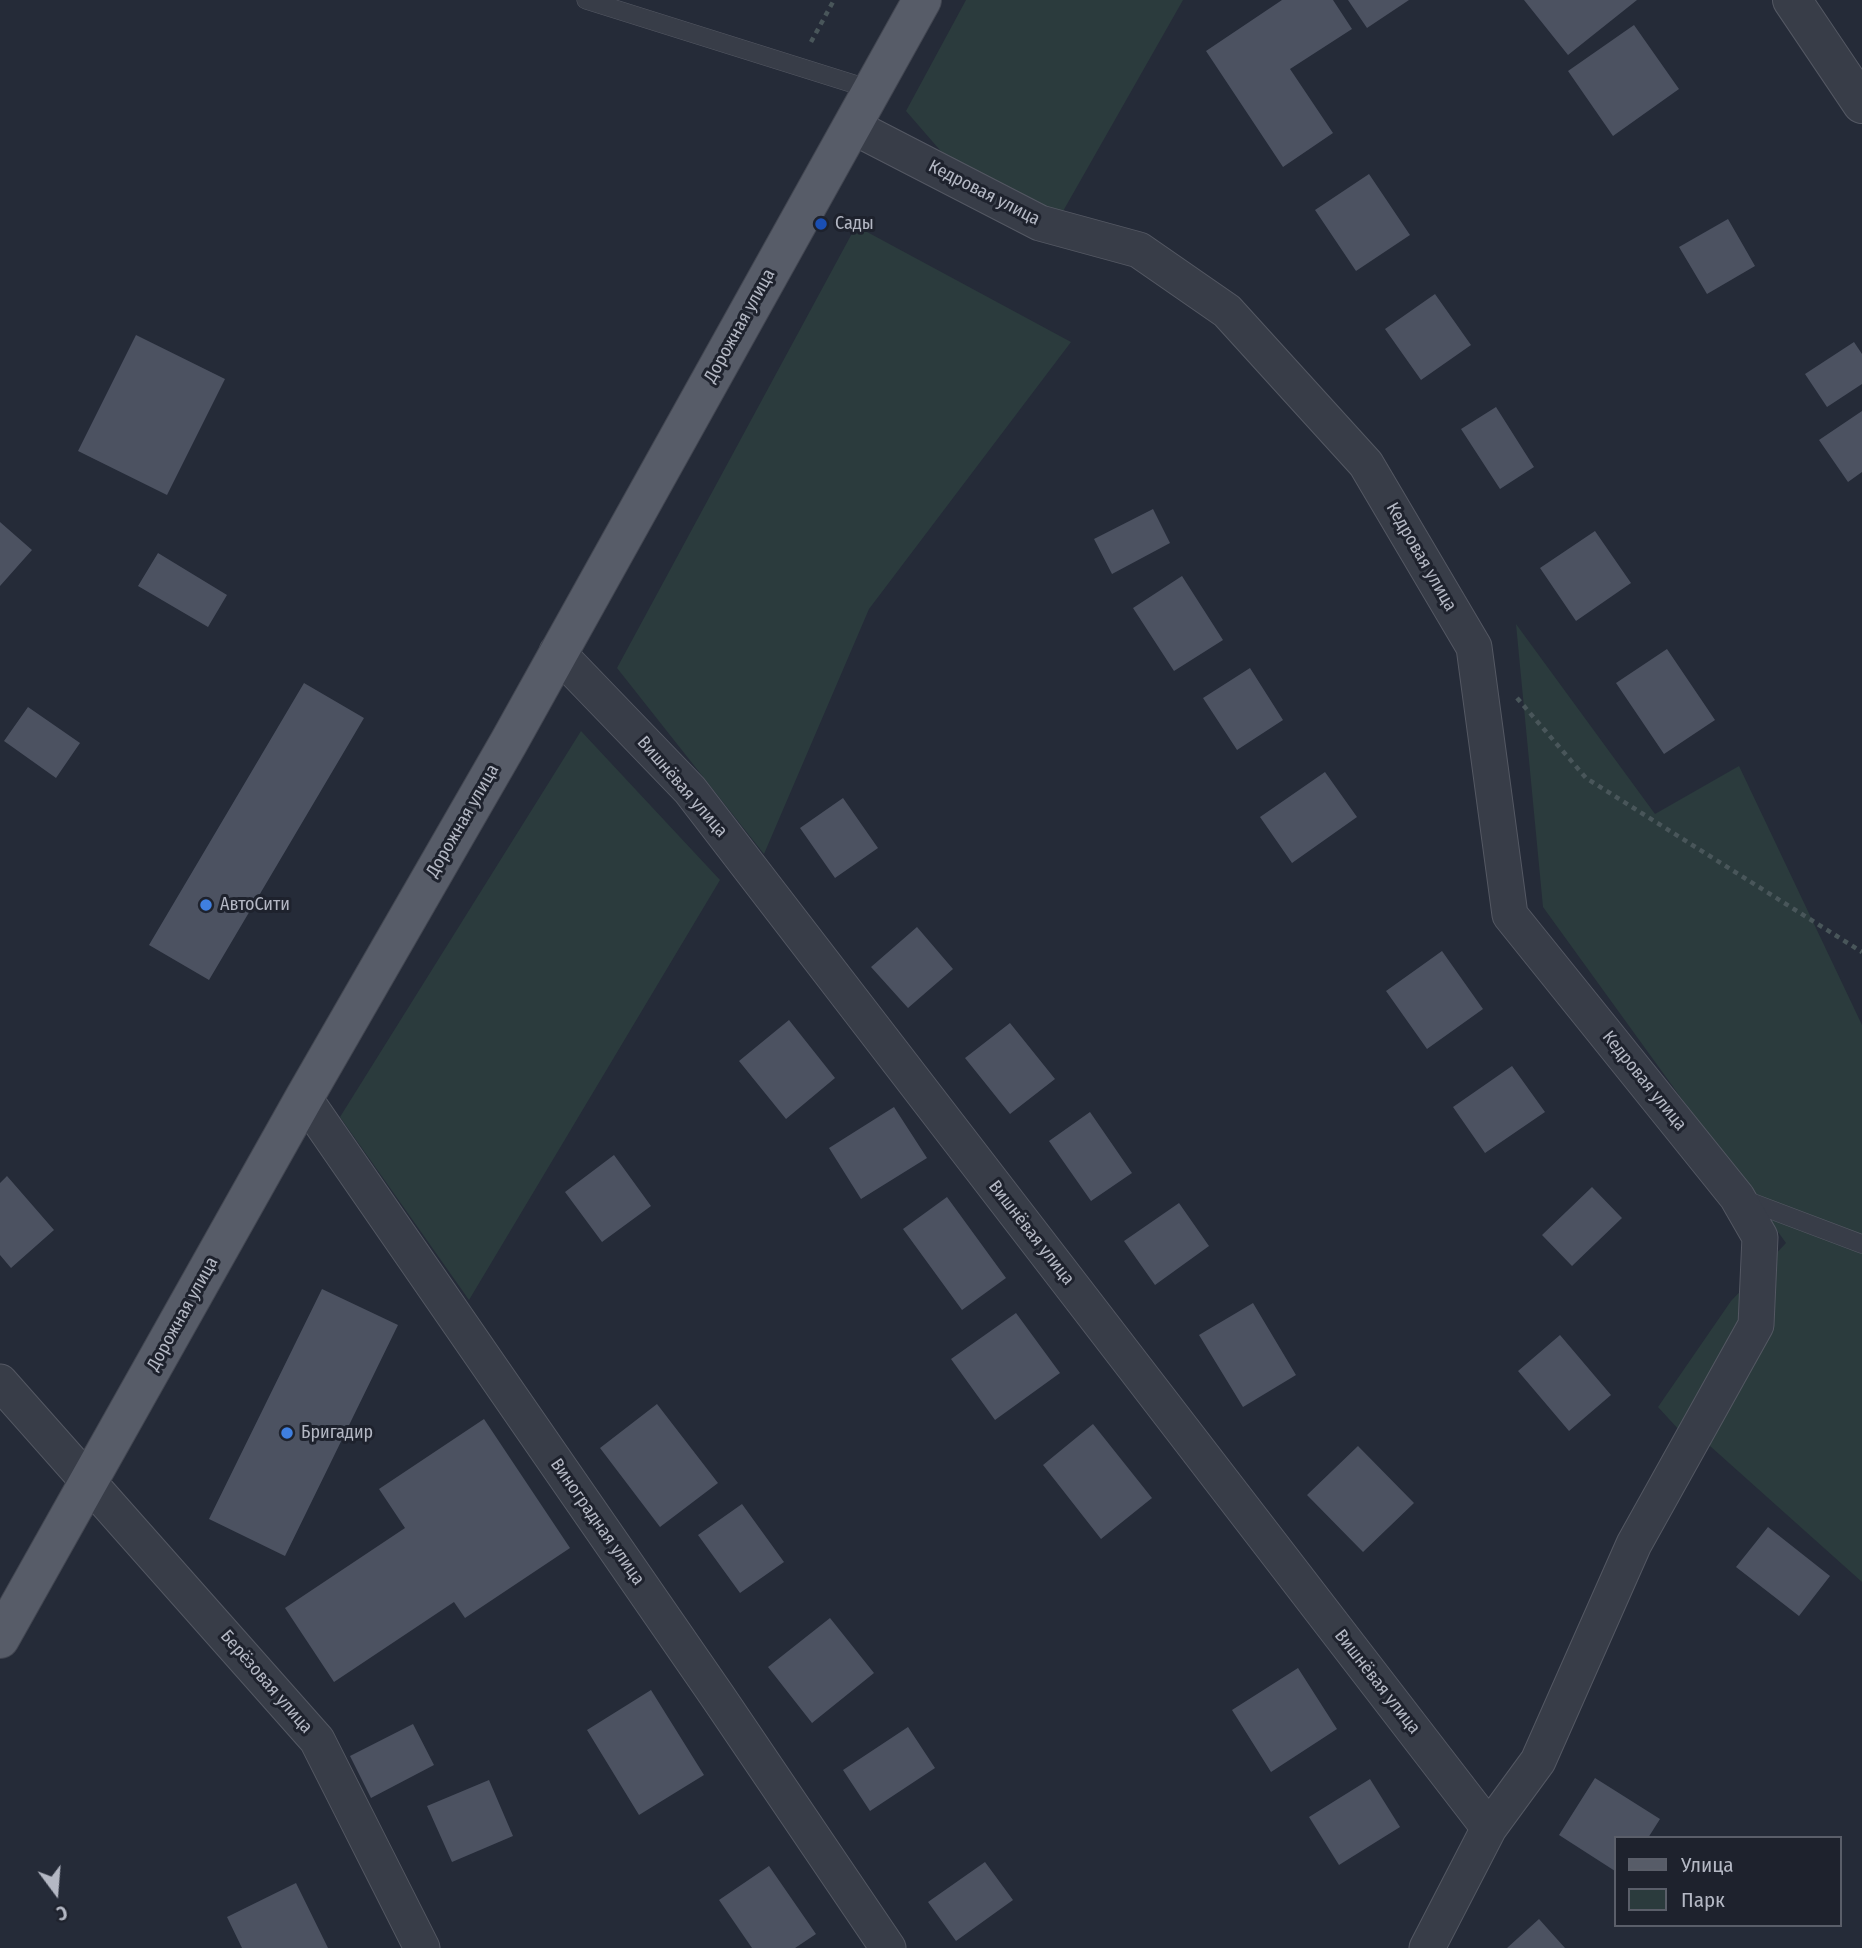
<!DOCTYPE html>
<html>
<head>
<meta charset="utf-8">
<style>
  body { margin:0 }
  #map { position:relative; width:1862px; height:1948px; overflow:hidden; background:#252b38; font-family:"Fira Sans Condensed",sans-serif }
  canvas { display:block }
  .legend { position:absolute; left:1614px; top:1836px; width:228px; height:91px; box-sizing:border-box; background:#1e222d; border:2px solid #5a5e69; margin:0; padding:9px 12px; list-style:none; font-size:21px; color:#b4b8c4 }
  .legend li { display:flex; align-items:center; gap:14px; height:35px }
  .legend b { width:35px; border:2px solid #5a5e69 }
  .north { position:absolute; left:21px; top:1857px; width:70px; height:70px; -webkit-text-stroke:5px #1e222d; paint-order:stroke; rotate:164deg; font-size:19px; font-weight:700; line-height:28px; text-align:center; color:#b4b8c4 }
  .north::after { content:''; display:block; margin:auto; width:24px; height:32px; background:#b4b8c4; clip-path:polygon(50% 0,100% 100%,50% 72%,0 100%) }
</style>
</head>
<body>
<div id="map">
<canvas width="1862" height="1948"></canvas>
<ul class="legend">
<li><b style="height:9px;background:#575c68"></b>Улица</li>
<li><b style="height:19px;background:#2b3b3d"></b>Парк</li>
</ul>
<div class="north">С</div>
</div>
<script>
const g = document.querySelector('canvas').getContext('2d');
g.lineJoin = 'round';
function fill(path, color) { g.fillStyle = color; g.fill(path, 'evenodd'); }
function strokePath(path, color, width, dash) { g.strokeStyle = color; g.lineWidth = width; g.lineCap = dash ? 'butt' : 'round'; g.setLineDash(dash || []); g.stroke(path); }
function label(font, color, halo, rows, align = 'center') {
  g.font = font + ' "Fira Sans Condensed",sans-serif'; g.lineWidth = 6; g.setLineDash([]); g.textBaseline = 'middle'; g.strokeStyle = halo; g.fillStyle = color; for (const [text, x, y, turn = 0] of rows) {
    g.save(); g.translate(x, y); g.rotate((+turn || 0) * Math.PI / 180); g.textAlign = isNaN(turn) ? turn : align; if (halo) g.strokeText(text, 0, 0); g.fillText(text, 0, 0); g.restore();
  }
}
fill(new Path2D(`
  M966,0H1183L1058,220L978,194L906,111Z
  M856,226L1071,342L869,609L764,854L617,668Z
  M1516,624L1655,814L1739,766L1862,1025V1582L1710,1446L1680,1431L1658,1407L1731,1301L1786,1243L1543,907Z
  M581,731L720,880L469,1300L340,1117Z`), '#2b3b3d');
fill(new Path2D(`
  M1282,0H1333L1352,29L1290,69L1333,133L1283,167L1206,51Z
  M1348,0H1409L1367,28Z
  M1524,0H1637L1568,55Z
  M1634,25L1679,89L1613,136L1568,71Z
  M1369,174L1410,235L1356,271L1315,210Z
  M1728,219L1755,266L1707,294L1679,247Z
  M1435,294L1471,345L1421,380L1385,329Z
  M136,335L225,379L167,495L78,451Z
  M1854,342L1862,354V384L1827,407L1805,374Z
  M1496,407L1534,467L1500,489L1461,429Z
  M1862,411V472L1848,482L1819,440Z
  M1153,509L1170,543L1112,574L1094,539Z
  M0,522L32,550L0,586Z
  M1595,531L1631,583L1576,621L1540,568Z
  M158,553L227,595L208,627L138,586Z
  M1182,576L1223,640L1174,671L1133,608Z
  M1667,649L1715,720L1664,754L1616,683Z
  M1250,668L1283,720L1237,750L1203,698Z
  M304,683L364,718L209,980L149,945Z
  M28,707L80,743L56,778L4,741Z
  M1325,772L1357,817L1292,863L1260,817Z
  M843,798L878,848L835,878L800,828Z
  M917,927L953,969L908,1008L871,967Z
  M1442,951L1483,1009L1427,1049L1386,991Z
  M789,1020L835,1078L786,1119L739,1061Z
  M1010,1023L1055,1079L1010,1114L965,1058Z
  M1512,1066L1545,1112L1485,1153L1453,1107Z
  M894,1107L927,1158L861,1199L829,1148Z
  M1090,1112L1132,1173L1091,1201L1049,1141Z
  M614,1155L651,1206L602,1242L565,1192Z
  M7,1176L54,1230L11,1268L0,1255V1183Z
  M1592,1187L1622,1218L1572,1266L1542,1235Z
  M947,1197L1006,1278L962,1310L903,1229Z
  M1179,1203L1209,1246L1155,1285L1124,1241Z
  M322,1289L398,1325L285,1556L209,1519Z
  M1253,1303L1296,1375L1243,1407L1199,1335Z
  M1016,1313L1060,1373L995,1420L951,1359Z
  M1560,1335L1611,1395L1569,1431L1518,1371Z
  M657,1404L718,1483L660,1527L600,1448Z
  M484,1419L570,1548L465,1618L454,1602L334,1682L285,1608L405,1528L379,1489Z
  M1093,1424L1152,1498L1101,1539L1043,1465Z
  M1358,1446L1414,1503L1363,1552L1307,1495Z
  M742,1504L784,1562L740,1593L698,1535Z
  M1768,1527L1830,1576L1799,1616L1736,1567Z
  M830,1618L874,1673L812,1723L768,1667Z
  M1298,1668L1337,1729L1271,1772L1232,1710Z
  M651,1690L704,1775L639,1815L587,1730Z
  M413,1724L434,1765L371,1798L350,1756Z
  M908,1727L935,1768L870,1811L843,1770Z
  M1595,1778L1660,1819L1648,1838H1615V1871L1559,1835Z
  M1370,1779L1400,1827L1339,1865L1309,1817Z
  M489,1780L513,1836L452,1862L427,1806Z
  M985,1862L1013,1900L956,1941L928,1902Z
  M769,1866L816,1934L795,1948H752L719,1900Z
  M296,1883L328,1948H242L227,1917Z
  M1539,1919L1565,1948H1507Z`), '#4c5261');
const service = new Path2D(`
  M586,0L873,90
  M1740,1198L1862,1244`);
const minor = new Path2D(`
  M852,126L1040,223L1139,250L1227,311L1366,464L1474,647L1510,915L1737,1197L1760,1237L1756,1325L1634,1544L1538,1761L1489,1828L1427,1948
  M557,652L690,790L1489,1828
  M304,1098L718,1697L888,1948
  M0,1382L317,1740L422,1948`);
const tertiary = new Path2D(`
  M1792,0L1862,104`);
const primary = new Path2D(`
  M0,1639L304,1098L509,742L922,0`);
strokePath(service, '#545863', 19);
strokePath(minor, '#545863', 37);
strokePath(tertiary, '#545863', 40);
strokePath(primary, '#424651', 40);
strokePath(new Path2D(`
  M811,42L834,0
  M1517,698L1586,778L1862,952`), '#49565a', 4.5, [5, 5]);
strokePath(service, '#383d48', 18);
strokePath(minor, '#383d48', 35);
strokePath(tertiary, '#383d48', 38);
strokePath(primary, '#575c68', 38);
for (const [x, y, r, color] of [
  [821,224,7,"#1a4fb4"],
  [206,905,7,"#3f7fe0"],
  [287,1433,7,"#3f7fe0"]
]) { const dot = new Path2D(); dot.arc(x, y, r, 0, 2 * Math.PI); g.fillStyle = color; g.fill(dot); strokePath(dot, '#1e222d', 2.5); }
label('18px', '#b4b8c4', '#1e222d', [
  ["Кедровая улица",984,193,27],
  ["Дорожная улица",740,326,-61],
  ["Кедровая улица",1421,557,60],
  ["Вишнёвая улица",682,787,49],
  ["Дорожная улица",463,821,-60],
  ["Кедровая улица",1644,1081,51],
  ["Вишнёвая улица",1031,1233,52],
  ["Дорожная улица",183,1314,-61],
  ["Виноградная улица",597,1522,55],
  ["Берёзовая улица",266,1682,49],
  ["Вишнёвая улица",1377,1682,52]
]);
label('18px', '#b4b8c4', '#1e222d', [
  ["Сады",835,224],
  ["АвтоСити",220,905],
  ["Бригадир",301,1433]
], 'left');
</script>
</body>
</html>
